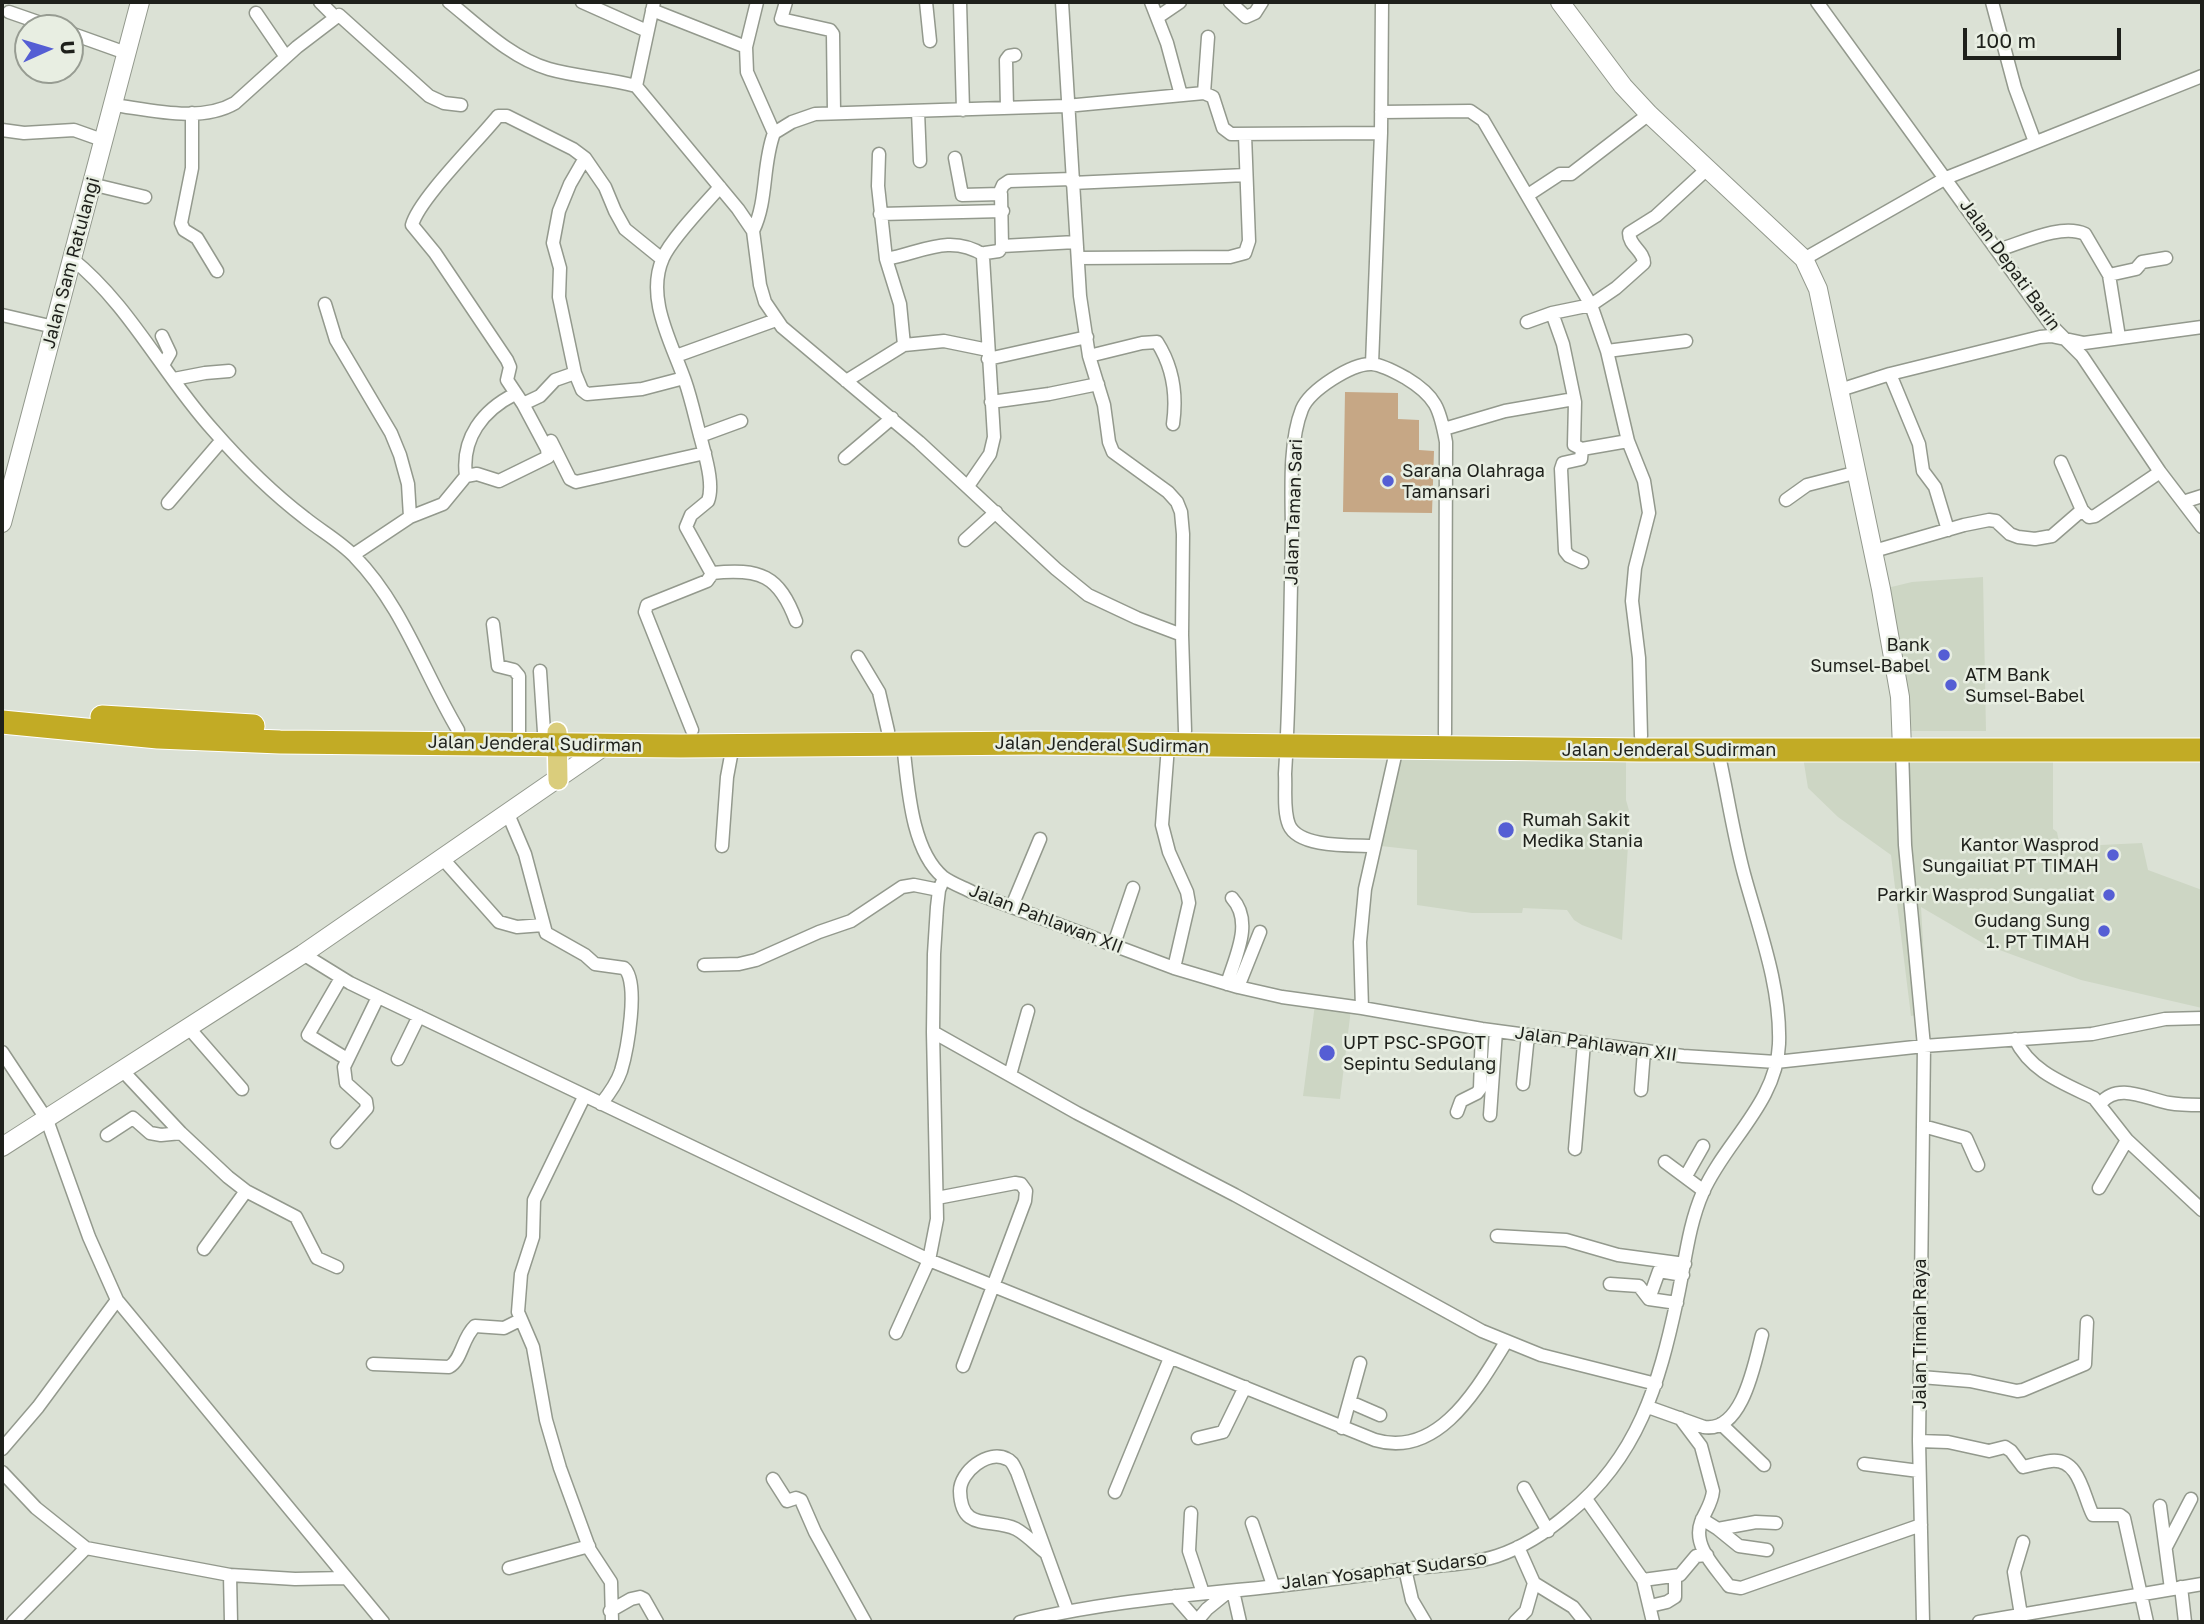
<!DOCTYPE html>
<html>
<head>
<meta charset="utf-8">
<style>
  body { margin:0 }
  #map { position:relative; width:2204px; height:1624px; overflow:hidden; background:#dbe1d5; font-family:"Golos Text",sans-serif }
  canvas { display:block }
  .frame { position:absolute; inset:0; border:4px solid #1e201b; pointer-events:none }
  .north { position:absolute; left:14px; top:14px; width:70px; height:70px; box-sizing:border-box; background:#e8eee2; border:2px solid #979c92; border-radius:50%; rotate:86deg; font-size:19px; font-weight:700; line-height:28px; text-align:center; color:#1e201b }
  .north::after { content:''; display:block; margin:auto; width:24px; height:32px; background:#555ed4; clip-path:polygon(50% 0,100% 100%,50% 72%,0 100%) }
  .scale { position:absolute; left:1963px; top:28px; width:158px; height:32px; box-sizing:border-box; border:4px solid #1e201b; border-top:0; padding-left:9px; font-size:21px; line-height:24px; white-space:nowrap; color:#1e201b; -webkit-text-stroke:5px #e8eee2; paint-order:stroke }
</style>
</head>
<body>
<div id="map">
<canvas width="2204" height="1624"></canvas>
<div class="frame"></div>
<div class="north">U</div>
<div class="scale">100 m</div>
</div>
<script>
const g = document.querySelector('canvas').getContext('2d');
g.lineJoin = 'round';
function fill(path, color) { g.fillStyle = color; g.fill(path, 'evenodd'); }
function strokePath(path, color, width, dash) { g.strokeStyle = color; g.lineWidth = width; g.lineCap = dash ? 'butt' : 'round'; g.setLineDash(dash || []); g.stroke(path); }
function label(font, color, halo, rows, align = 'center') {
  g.font = font + ' "Golos Text",sans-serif'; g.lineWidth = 5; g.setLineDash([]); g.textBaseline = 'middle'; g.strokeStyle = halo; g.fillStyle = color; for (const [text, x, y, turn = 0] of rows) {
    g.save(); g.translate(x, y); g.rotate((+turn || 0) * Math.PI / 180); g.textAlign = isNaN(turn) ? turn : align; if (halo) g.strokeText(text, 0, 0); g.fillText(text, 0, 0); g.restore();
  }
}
fill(new Path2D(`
  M1983,577L1986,731H1908L1883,589L1912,582Z
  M1401,747L1626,753V800L1630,814L1622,940L1582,925L1574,920L1567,910L1523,908L1522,913H1472L1417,905V850L1381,846Z
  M1803,757L2053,759V829L2057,832L2060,847L2142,843L2148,870L2202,890V1008L2081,980L1986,945L1921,907L1927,1013L1911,1016L1891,855L1838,817L1808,788Z
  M1315,1004L1351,1009L1340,1099L1303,1096Z`), '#cdd6c4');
fill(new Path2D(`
  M1345,392L1398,393V419L1419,420V450L1434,451L1432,513L1343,512Z`), '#c6a785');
const street = new Path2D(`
  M320,2L335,17
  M449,2C479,26 511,58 549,69C577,77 607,78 636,86
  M582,2L647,31
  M654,2L636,86L738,209L753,231L760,285L765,302L782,327L919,442L1056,569L1088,595L1137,618L1182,635L1185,731
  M757,2L746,47L747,72L774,133
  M786,2L781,19L830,30L833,34L834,112
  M926,2L930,41
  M960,2L963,110
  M1062,2L1080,296L1089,356L1104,405L1109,442L1113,452L1168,492L1177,502L1181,512L1183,534L1182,635
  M1151,2L1167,43L1181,95
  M1230,2L1246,17L1255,13L1262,2
  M1817,2L2051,325L2082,356L2160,472L2202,527
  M1992,2L2015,88L2035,142
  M652,10L746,47
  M9,12L55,28
  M256,13L286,57
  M1158,17L1180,2
  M70,33L126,53
  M1204,93L1208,37
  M114,105C151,110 201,123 235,103L297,47L339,15L429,96L444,103L461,105
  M1007,108L1006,60L1009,56L1015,55
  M918,111L920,161
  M1381,112L1470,111L1483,120L1591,305L1607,351L1628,441L1644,481L1649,513L1635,568L1632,601L1639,658L1641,736
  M192,113V168L181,223L184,230L197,238L217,271
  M2,130L24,133L74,130L105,141
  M879,154L878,186L886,259C921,253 949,233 984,255
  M955,158L962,195L1001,194L1002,246L999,251L985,253L983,257L994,437L990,454L968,486
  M1072,183L1246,175
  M91,184L145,197
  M999,194L1003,185L1009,181L1072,179
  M1528,195L1560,174H1571L1649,114
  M880,214L1003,211
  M753,231C768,200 762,165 774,133L792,122L815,114L1066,106L1204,93L1213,97L1223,128L1231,134L1381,133
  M1002,246L1076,242
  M1998,250C2022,243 2061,223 2085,234L2109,275L2119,337
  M71,258C130,305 163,375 213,430C241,462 271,492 305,518C321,531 341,542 355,557C402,605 424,673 458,730
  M1078,258L1230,257L1245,253L1249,241L1245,135
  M886,259L900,304L904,345
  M1804,259L1946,178L2202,76
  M2109,275L2136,269L2142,262L2166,258
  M325,304L336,340L391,433L400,455L408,484L410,517
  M2,315L54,327
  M1527,322L1552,313
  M162,336L170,353L163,365
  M1607,351L1686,341
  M676,356L776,320
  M1089,356L1142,343L1157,342C1173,367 1177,396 1173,424
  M988,359L1087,337
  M1372,364L1381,133L1382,2
  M575,373L559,297L560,268L553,243L559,211L570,184L585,158
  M1890,374L1919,444L1923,471L1935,487L1948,530
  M174,379L205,373L229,371
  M846,381L904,345L944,341L988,350
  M1840,390L1890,374L2040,337L2051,336L2084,343L2202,327
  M991,402L1049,394L1098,384
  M523,404L507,380L510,367L507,360L435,253L412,225C419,199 478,141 498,116H507L573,149L585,158L605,187L615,211L625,229L662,259
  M1444,429L1505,411L1574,399
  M700,436L741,421
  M551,441L570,479L576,482L705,453
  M1628,441L1582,449L1574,445L1575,402L1563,344L1552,313L1591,305L1616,288L1644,263C1644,251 1629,246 1629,233L1656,216L1707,169
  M1582,449L1581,459L1563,463L1561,469L1565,551L1569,556L1582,562
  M845,458L892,418
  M2061,462L2082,510L2089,517L2095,516L2160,472
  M466,476C461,438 483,410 515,394
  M1786,500L1807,485L1858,472
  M2183,502L2202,496
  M168,503L222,440
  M965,540L996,512
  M1874,551L1964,525L1989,520L1996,521L2010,534L2018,537L2035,539L2052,536L2082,510
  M353,555L410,517L443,504L466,476L477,474L499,481L548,457L547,449L523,404L540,396L555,380L575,373L582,390L587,394L642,389L684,378
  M712,573C760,568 779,575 796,621
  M493,624L498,666L514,670L519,676V732
  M858,657L879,692L888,731
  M540,671L544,732
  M692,730L645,612L647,605L707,581L712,574L686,527L691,515L708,501C714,485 706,459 702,443C696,422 692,401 685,381C672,343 645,298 663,258C671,239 705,204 720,187
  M903,744C908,783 910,849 943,877C951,883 962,887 972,892L1174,968L1238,987L1282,997L1362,1008L1482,1029L1683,1056L1776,1062L1924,1046L2092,1034L2165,1019L2202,1018
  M1168,746L1162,825L1169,852L1187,892L1189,903L1174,968
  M1902,749L1905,845L1924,1046L1919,1441L1923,1622
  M508,814L525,854L546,933L585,955L595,964L624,968C640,981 627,1051 621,1071C617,1083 609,1094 601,1104
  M722,846L727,777L733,745
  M1373,846C1351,845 1299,848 1289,825C1283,810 1286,790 1285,774C1290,695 1290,615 1292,535C1292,497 1288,444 1302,409C1310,390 1352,363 1372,364C1383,365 1397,373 1406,378C1436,396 1440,409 1446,442L1445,734
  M443,859L499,922L517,927L543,925
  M1012,906L1040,839
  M1114,944L1133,888
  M303,954L350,983L387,1001L929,1260L1375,1440C1439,1459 1478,1387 1506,1342
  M704,965L739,964L756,960L819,932L851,921L902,887L914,885L939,890
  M341,978L308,1035L347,1059
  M1227,984C1235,957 1254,922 1232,898
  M1238,987L1260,932
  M1362,1008L1360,942L1365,889L1397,747
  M188,1027L242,1089
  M933,1032L1077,1113L1235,1195L1482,1331L1541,1355L1656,1384
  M2015,1039C2031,1072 2063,1083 2094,1098L2127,1140L2202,1210
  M2,1052L47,1120L89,1237L117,1300L383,1622
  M398,1059L419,1016
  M121,1069L181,1133L228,1177L246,1191L296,1217L317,1258L337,1267
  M1010,1075L1028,1011
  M1523,1084L1528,1035
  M1641,1090L1644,1051
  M584,1097L534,1200L533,1237L521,1274L518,1312L533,1347L546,1420L560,1468L590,1550L611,1582L612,1622
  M2101,1103C2118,1082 2147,1099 2169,1103C2180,1105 2191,1105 2202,1105
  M1457,1112L1461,1101L1477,1093L1480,1089L1482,1029
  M1490,1115L1496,1031
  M1923,1126L1966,1138L1978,1165
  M107,1135L133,1118L150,1133L161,1135L181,1133
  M337,1142L367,1108L366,1101L346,1083L344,1067L378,997
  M1575,1149L1584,1043
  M1665,1162L1704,1191
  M1686,1176L1703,1146
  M2099,1188L2127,1140
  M937,1198L1015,1183L1021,1184L1026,1191L1025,1201L963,1366
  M1497,1236L1566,1240L1618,1255L1685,1264
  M204,1249L246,1191
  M1610,1284L1639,1286L1649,1299L1677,1303
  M1649,1299L1659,1271L1683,1275
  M896,1333L929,1260L937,1219L933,1032L934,954L937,907L939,890L944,878
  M373,1364L449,1367C462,1360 462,1338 475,1326L504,1328L520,1320
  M1921,1377L1970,1381L2017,1391L2023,1390L2085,1364L2087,1322
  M1350,1402L1380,1415
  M1648,1407L1704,1427C1743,1433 1755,1361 1762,1335
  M1680,1418L1701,1446L1713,1491C1712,1503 1705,1512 1701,1522C1692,1546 1716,1568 1729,1586L1741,1588L1921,1525
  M1721,1424L1764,1465
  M1342,1428L1360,1363
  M1198,1438L1223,1432L1245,1387
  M1919,1441L1948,1442L1989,1451L2005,1447L2011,1451L2023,1467C2032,1465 2042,1462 2051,1461C2080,1458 2083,1496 2093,1515H2120L2124,1518L2147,1622
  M2,1449L38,1407L117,1300
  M1864,1464L1919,1471
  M2,1472L36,1508L86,1548L230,1575L295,1579L345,1578
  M773,1479L787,1501L796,1498L801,1500L815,1532L865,1622
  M1524,1488L1548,1531
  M1115,1492L1170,1358
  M1586,1499L1643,1580L1680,1575L1696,1556L1707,1555
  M2160,1506L2171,1589
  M1191,1513L1189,1551L1203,1593
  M1702,1519L1718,1529L1739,1546L1767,1550
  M1252,1523L1273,1585
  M1718,1529L1756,1522L1776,1523
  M1518,1547L1534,1583L1573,1607L1585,1622
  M2166,1547L2191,1499
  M1046,1553C1036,1545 1027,1535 1016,1529C991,1517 961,1533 960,1491C960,1472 988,1449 1007,1459C1013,1461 1014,1467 1017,1472L1067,1610
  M509,1568L589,1546
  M1405,1569L1412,1600L1425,1622
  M230,1575L231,1622
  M1643,1580L1653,1622
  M2181,1587L2185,1622
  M1233,1591L1240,1622
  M1175,1596L1196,1620
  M1650,1606L1667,1602L1675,1597V1576
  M610,1611L631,1599L640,1597L644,1599L657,1622
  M2021,1615L2014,1572L2023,1542
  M13,1622L86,1548
  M1020,1622C1089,1605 1157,1598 1227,1591C1287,1586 1348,1577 1408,1569C1437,1565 1469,1565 1497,1556C1524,1547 1548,1531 1569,1513C1638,1457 1659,1384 1677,1300C1685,1264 1688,1226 1703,1192C1725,1142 1777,1102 1779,1044C1781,986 1759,929 1744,874C1733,833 1727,791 1718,751
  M1196,1622L1207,1609L1228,1592
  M1515,1622L1526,1611L1534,1583
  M1979,1622L2202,1584`);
const secondary = new Path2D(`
  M1560,2L1623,86L1649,114L1804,259L1818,289L1881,589L1900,697L1902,749
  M2,523L140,2
  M2,1147L303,954L606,745`);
const primary = new Path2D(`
  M557,732L558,780`);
const highway = new Path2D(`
  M102,717L253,726
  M2,722L158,737L280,742L681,746L1038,743L1640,750H2202`);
strokePath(street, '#93998d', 15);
strokePath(secondary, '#93998d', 20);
strokePath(primary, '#fff', 22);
strokePath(highway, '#fff', 25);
strokePath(street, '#fff', 12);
strokePath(secondary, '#fff', 18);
strokePath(primary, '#dacd7c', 19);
strokePath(highway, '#c2ab25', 23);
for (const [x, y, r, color] of [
  [1388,481,7,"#555ed4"],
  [1944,655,7,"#555ed4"],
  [1951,685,7,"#555ed4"],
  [1506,830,9,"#555ed4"],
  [2113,855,7,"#555ed4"],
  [2109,895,7,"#555ed4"],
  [2104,931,7,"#555ed4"],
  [1327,1053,9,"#555ed4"]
]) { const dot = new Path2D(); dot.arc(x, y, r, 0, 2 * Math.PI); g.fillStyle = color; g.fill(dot); strokePath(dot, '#e8eee2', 2.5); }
label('18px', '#1e201b', '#e8eee2', [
  ["Jalan Sam Ratulangi",71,263,-75],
  ["Jalan Depati Barin",2010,265,54],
  ["Jalan Taman Sari",1294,512,-88],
  ["Jalan Jenderal Sudirman",535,744,1],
  ["Jalan Jenderal Sudirman",1102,745,1],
  ["Jalan Jenderal Sudirman",1669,750],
  ["Jalan Pahlawan XII",1046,919,21],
  ["Jalan Pahlawan XII",1596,1044,8],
  ["Jalan Timah Raya",1920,1334,-90],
  ["Jalan Yosaphat Sudarso",1384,1571,-7]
]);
label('18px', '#1e201b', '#e8eee2', [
  ["Sarana Olahraga",1402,471],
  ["Tamansari",1402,492],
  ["Bank",1930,645,"right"],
  ["Sumsel-Babel",1930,666,"right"],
  ["ATM Bank",1965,675],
  ["Sumsel-Babel",1965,696],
  ["Rumah Sakit",1522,820],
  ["Medika Stania",1522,841],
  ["Kantor Wasprod",2099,845,"right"],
  ["Sungailiat PT TIMAH",2099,866,"right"],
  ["Parkir Wasprod Sungaliat",2095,895,"right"],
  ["Gudang Sung",2090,921,"right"],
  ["1. PT TIMAH",2090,942,"right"],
  ["UPT PSC-SPGOT",1343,1043],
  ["Sepintu Sedulang",1343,1064]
], 'left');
</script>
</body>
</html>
